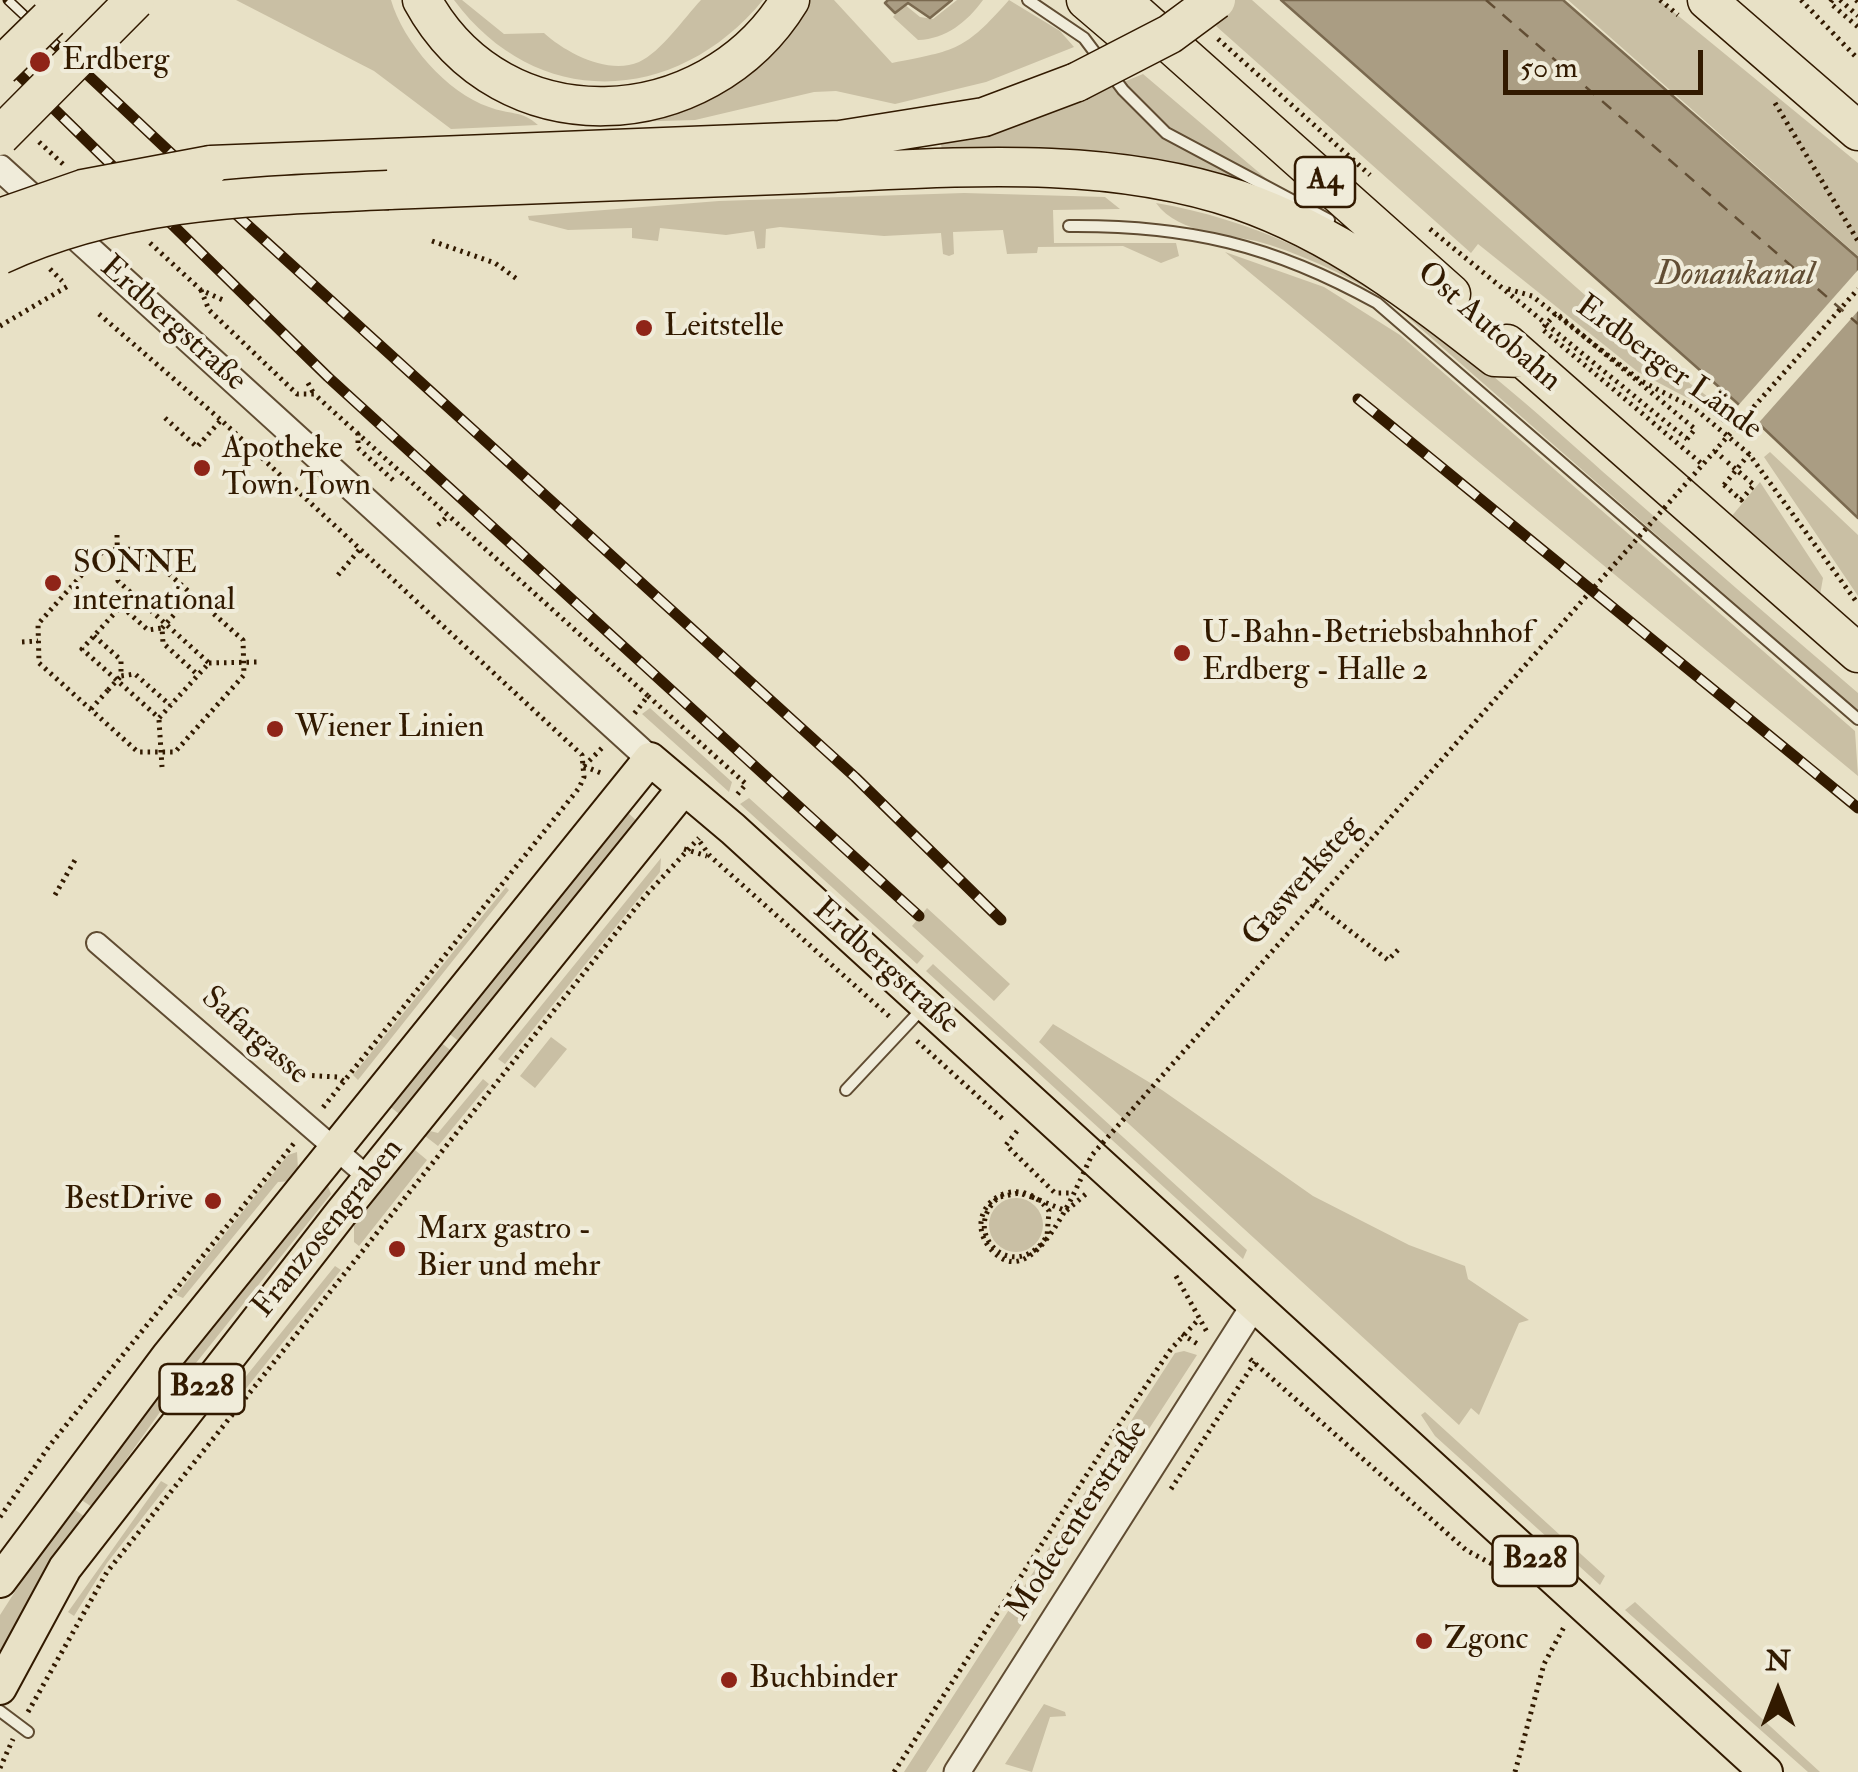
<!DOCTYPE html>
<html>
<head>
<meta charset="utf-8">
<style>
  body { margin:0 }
  #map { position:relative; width:1858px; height:1772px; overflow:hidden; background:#e8e1c6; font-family:"IM FELL Double Pica",serif }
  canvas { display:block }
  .north { position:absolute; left:1728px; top:1642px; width:100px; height:100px; -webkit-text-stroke:8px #f0ecda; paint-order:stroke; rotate:0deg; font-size:28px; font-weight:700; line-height:40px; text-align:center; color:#321a00 }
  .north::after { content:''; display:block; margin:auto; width:35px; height:45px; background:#321a00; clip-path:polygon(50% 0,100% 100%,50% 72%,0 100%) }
  .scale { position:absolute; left:1503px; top:50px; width:200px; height:45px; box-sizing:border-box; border:5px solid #321a00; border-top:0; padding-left:12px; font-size:30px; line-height:35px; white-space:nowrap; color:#321a00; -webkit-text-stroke:8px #f0ecda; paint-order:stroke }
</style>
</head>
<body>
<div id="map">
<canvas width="1858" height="1772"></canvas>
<div class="north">N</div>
<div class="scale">50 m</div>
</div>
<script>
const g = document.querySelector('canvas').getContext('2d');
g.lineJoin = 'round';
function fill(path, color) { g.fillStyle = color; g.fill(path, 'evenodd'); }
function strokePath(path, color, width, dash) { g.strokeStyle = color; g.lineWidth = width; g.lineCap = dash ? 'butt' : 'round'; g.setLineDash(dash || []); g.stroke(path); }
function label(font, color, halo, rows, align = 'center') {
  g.font = font + ' "IM FELL Double Pica",serif'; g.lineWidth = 8; g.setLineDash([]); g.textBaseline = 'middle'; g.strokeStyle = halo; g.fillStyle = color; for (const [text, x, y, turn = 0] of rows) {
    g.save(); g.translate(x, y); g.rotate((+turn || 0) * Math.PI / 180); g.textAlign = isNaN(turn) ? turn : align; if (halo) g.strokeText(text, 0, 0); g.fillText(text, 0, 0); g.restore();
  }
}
fill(new Path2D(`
  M236,0H391C403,42 447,93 489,107C509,115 522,110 538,125L451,129L374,71Z
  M454,0H462L504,34L544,33C566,53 608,75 639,62C661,52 684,18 701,0H763C678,104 538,113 454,0Z
  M803,0H834L892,63C957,50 964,51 1009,0L1060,31L1074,47L986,82L895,104L836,91L814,92L695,120L625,122Z
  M957,0H983C967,22 946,39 918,40L893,17L904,4L920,17L933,19Z
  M1234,0H1252L1656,358L1731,414L1723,423L1699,404L1638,372L1478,244L1471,253L1216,26Z
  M1568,0H1659L1858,163V256Z
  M1143,74L1289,198L942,151L941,144L1049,113Z
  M964,193L1105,197L1120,209L1053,210L1054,243H1176L1179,256L1161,263L1123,246L1038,247L1037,253L1007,254L1003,230L953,232L954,254L949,256L943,254L941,233L884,236L780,227L766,229L765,248L757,249L754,231L726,235L660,228L658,241L632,238V228L568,230L529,220L528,216L719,201Z
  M1156,203C1347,236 1477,360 1617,484C1697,554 1777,624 1858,693V711L1396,307C1357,280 1315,260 1270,245C1235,233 1179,236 1156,203Z
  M1225,252L1324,287L1400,335L1855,731L1858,776Z
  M1770,452L1858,535V596L1764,457Z
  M1760,482L1823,578L1820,595L1731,517Z
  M650,708L732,782L729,792L642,714Z
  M749,798L924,956L917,964L740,804Z
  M624,809L639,823L461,1043L447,1032Z
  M661,858L660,872L505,1064L498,1059Z
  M506,887L509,890L358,1080L353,1075Z
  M927,908L1010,984L994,1001L912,926Z
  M933,964L1247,1250L1243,1259L926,971Z
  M1053,1024L1162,1090L1313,1196L1409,1245L1465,1266L1468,1279L1529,1320L1519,1323L1479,1415L1471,1408L1459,1425L1039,1042Z
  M551,1037L567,1049L535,1088L520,1076Z
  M439,1041L454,1053L403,1117L388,1105Z
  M483,1079L489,1084L438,1146L425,1136L430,1131L438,1133Z
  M415,1150L427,1160L359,1246L354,1242V1224Z
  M297,1152L298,1169L292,1181L278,1182L183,1298L176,1295L288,1155Z
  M328,1186L331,1194L188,1373L92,1507L77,1497Z
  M989 1225a27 27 0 1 1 54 0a27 27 0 1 1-54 0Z
  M335,1266L341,1270L232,1406L226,1401Z
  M1184,1351L1197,1355L926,1772H904L1175,1353Z
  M1425,1412L1605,1576L1600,1585L1435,1436L1421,1415Z
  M161,1481L168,1485L107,1563L74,1616L68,1612Z
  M70,1506L85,1517L35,1588L0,1651V1615Z
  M1635,1602L1820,1772H1808L1625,1610Z
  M1044,1704L1065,1712L1066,1716L1050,1717L1032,1772L1005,1764Z`), '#c9bfa4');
const water = new Path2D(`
  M888,0H952L930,18L908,3L895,13L885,3Z
  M1281,0H1563L1858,258V518L1736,402Z`);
fill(water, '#aa9d83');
strokePath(water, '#7a694f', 2.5);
fill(new Path2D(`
  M1858,270V311L1755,427L1735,409Z`), '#e8e1c6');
strokePath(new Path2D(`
  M1486,0L1858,324`), '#624e34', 2.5, [12, 10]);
const service = new Path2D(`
  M1028,0L1084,38L1123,90L1166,133L1329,220
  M1069,226C1188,225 1273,245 1377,303L1858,719
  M846,1090L921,1010
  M0,1711L28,1732`);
const minor = new Path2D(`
  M97,943L369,1178`);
const tertiary = new Path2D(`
  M0,168L650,759
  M957,1772L1255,1304`);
const primary = new Path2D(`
  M0,1581L168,1356L650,759L733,829L1766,1772
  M0,1688L65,1568L341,1213L684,788`);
const motorway = new Path2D(`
  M422,0C502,147 707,136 790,0
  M1086,0L1134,41
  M1121,0L1451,294
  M1707,0L1858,131
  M211,165L840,140L984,117L1077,82
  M388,190C527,185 665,179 804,174C948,168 1101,153 1239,200C1337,234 1414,294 1495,357L1523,358
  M1507,344L1858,653`);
strokePath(service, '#604c32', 14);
strokePath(minor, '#604c32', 24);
strokePath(tertiary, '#604c32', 29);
strokePath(primary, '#321a00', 36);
strokePath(motorway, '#321a00', 41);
strokePath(new Path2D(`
  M1660,0L1678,15
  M1801,0L1858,59
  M1832,0L1830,3L1858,27
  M1840,0L1858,16
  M1856,0L1858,2
  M1218,39L1370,175
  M1775,103L1858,241
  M39,142L64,165
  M1430,229L1687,439
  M432,241L495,263L517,279
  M150,243L201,290L225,301
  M50,269L62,281
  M1508,289L1532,296L1641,381L1694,408L1749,454L1858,604
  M201,290L209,310L297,394H314L648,696L634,714
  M99,314L221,420L582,755L584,777L579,788L321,1110
  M0,326L68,286
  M308,383L314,394
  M165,418L197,447L221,420
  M358,433V448L393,480
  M1715,451L1725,460
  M1724,485L1749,454
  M438,525L448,516
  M117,535L118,581L209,663L159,718L82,649L132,594
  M141,549L243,640L244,675L175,752H138L39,663L38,624L104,550Z
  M338,575L360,549
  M122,607L148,630L162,628L163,643L198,675
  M172,617L192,595
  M94,636L121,660V676L135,674L170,705
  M22,642L38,641
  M209,663L258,662
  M648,696L746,784L736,796
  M91,709L108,690
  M159,720L162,767
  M584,766L603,747
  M584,766L603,774
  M700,842L710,856L890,1017
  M684,849L707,856
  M55,895L75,860
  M1314,903L1388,960L1398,950
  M917,1041L1005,1121
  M264,1043L301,1075L338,1077L346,1083
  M1017,1131L1006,1145L1055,1193H1072
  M1032,1197L1066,1211L1087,1193
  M1176,1276L1207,1332
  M1182,1334L1199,1345
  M1250,1359L1466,1550L1492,1564
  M1171,1489L1255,1362
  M0,1517L50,1445L295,1142
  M28,1712L107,1572L646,895L699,838
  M0,1768L13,1739
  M894,1772L1119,1425L1171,1349L1198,1320
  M1515,1772L1544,1664L1564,1627`), '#321a00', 5, [2.5, 5]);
strokePath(service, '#f0ecda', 10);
strokePath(minor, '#f0ecda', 20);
strokePath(tertiary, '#f0ecda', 25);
strokePath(primary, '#e8e1c6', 32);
strokePath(motorway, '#e8e1c6', 38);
const rail = new Path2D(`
  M8,0L240,218L855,777L1001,920
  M0,56L328,377L919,916
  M1358,399L1858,808`);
strokePath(rail, '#321a00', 11);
strokePath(rail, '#f0ecda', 8, [22]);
const motorwayBridge = new Path2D(`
  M0,67L49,19
  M1077,82L1170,34L1216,0
  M0,136L135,0
  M0,218L83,189L211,165
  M0,255C122,198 256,196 388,190`);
strokePath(motorwayBridge, '#321a00', 41, []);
strokePath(new Path2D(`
  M1687,439L1695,429L1556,313L1542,329L1702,464
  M1724,485L1741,500L1754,485L1725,460
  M162,628L172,617
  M108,690L121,676
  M1032,1197L1019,1193L999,1197C957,1233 1015,1287 1047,1236L1049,1211C1016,1166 960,1209 989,1247C1033,1303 1078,1182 1092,1155L1858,289`), '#321a00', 5, [2.5, 5]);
strokePath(motorwayBridge, '#e8e1c6', 38);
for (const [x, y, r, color] of [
  [40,62,12,"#8f2418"],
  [644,328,10,"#8f2418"],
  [202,468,10,"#8f2418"],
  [53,583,10,"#8f2418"],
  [1182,653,10,"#8f2418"],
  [275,729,10,"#8f2418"],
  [213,1201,10,"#8f2418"],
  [397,1249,10,"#8f2418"],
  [1424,1641,10,"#8f2418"],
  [729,1680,10,"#8f2418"]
]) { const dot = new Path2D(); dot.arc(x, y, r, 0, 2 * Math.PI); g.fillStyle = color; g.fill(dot); strokePath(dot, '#f0ecda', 4); }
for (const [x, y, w] of [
  [1325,182,60],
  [202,1389,85],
  [1535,1561,85]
]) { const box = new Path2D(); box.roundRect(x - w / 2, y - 25, w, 50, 8); g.fillStyle = '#f0ecda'; g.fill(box); strokePath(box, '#321a00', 2.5); }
label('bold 30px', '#321a00', null, [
  ["A4",1325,182],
  ["B228",202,1389],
  ["B228",1535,1561]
]);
label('32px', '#321a00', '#f0ecda', [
  ["Erdberg",62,62],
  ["Leitstelle",664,328],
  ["Apotheke",222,450],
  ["Town Town",222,487],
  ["SONNE",73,565],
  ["international",73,602],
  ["U-Bahn-Betriebsbahnhof",1202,635],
  ["Erdberg - Halle 2",1202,672],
  ["Wiener Linien",295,729],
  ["BestDrive",193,1201,"right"],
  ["Marx gastro -",417,1231],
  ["Bier und mehr",417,1268],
  ["Zgonc",1444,1641],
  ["Buchbinder",749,1680]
], 'left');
label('32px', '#321a00', '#f0ecda', [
  ["Erdbergstraße",172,325,42],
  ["Ost Autobahn",1488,328,41],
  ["Erdberger Lände",1668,369,36],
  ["Gaswerksteg",1303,882,-49],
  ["Erdbergstraße",885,968,42],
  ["Safargasse",254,1037,41],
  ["Franzosengraben",329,1229,-51],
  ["Modecenterstraße",1079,1521,-57]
]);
label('italic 35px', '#624e34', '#f0ecda', [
  ["Donaukanal",1735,276]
]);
</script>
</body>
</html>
